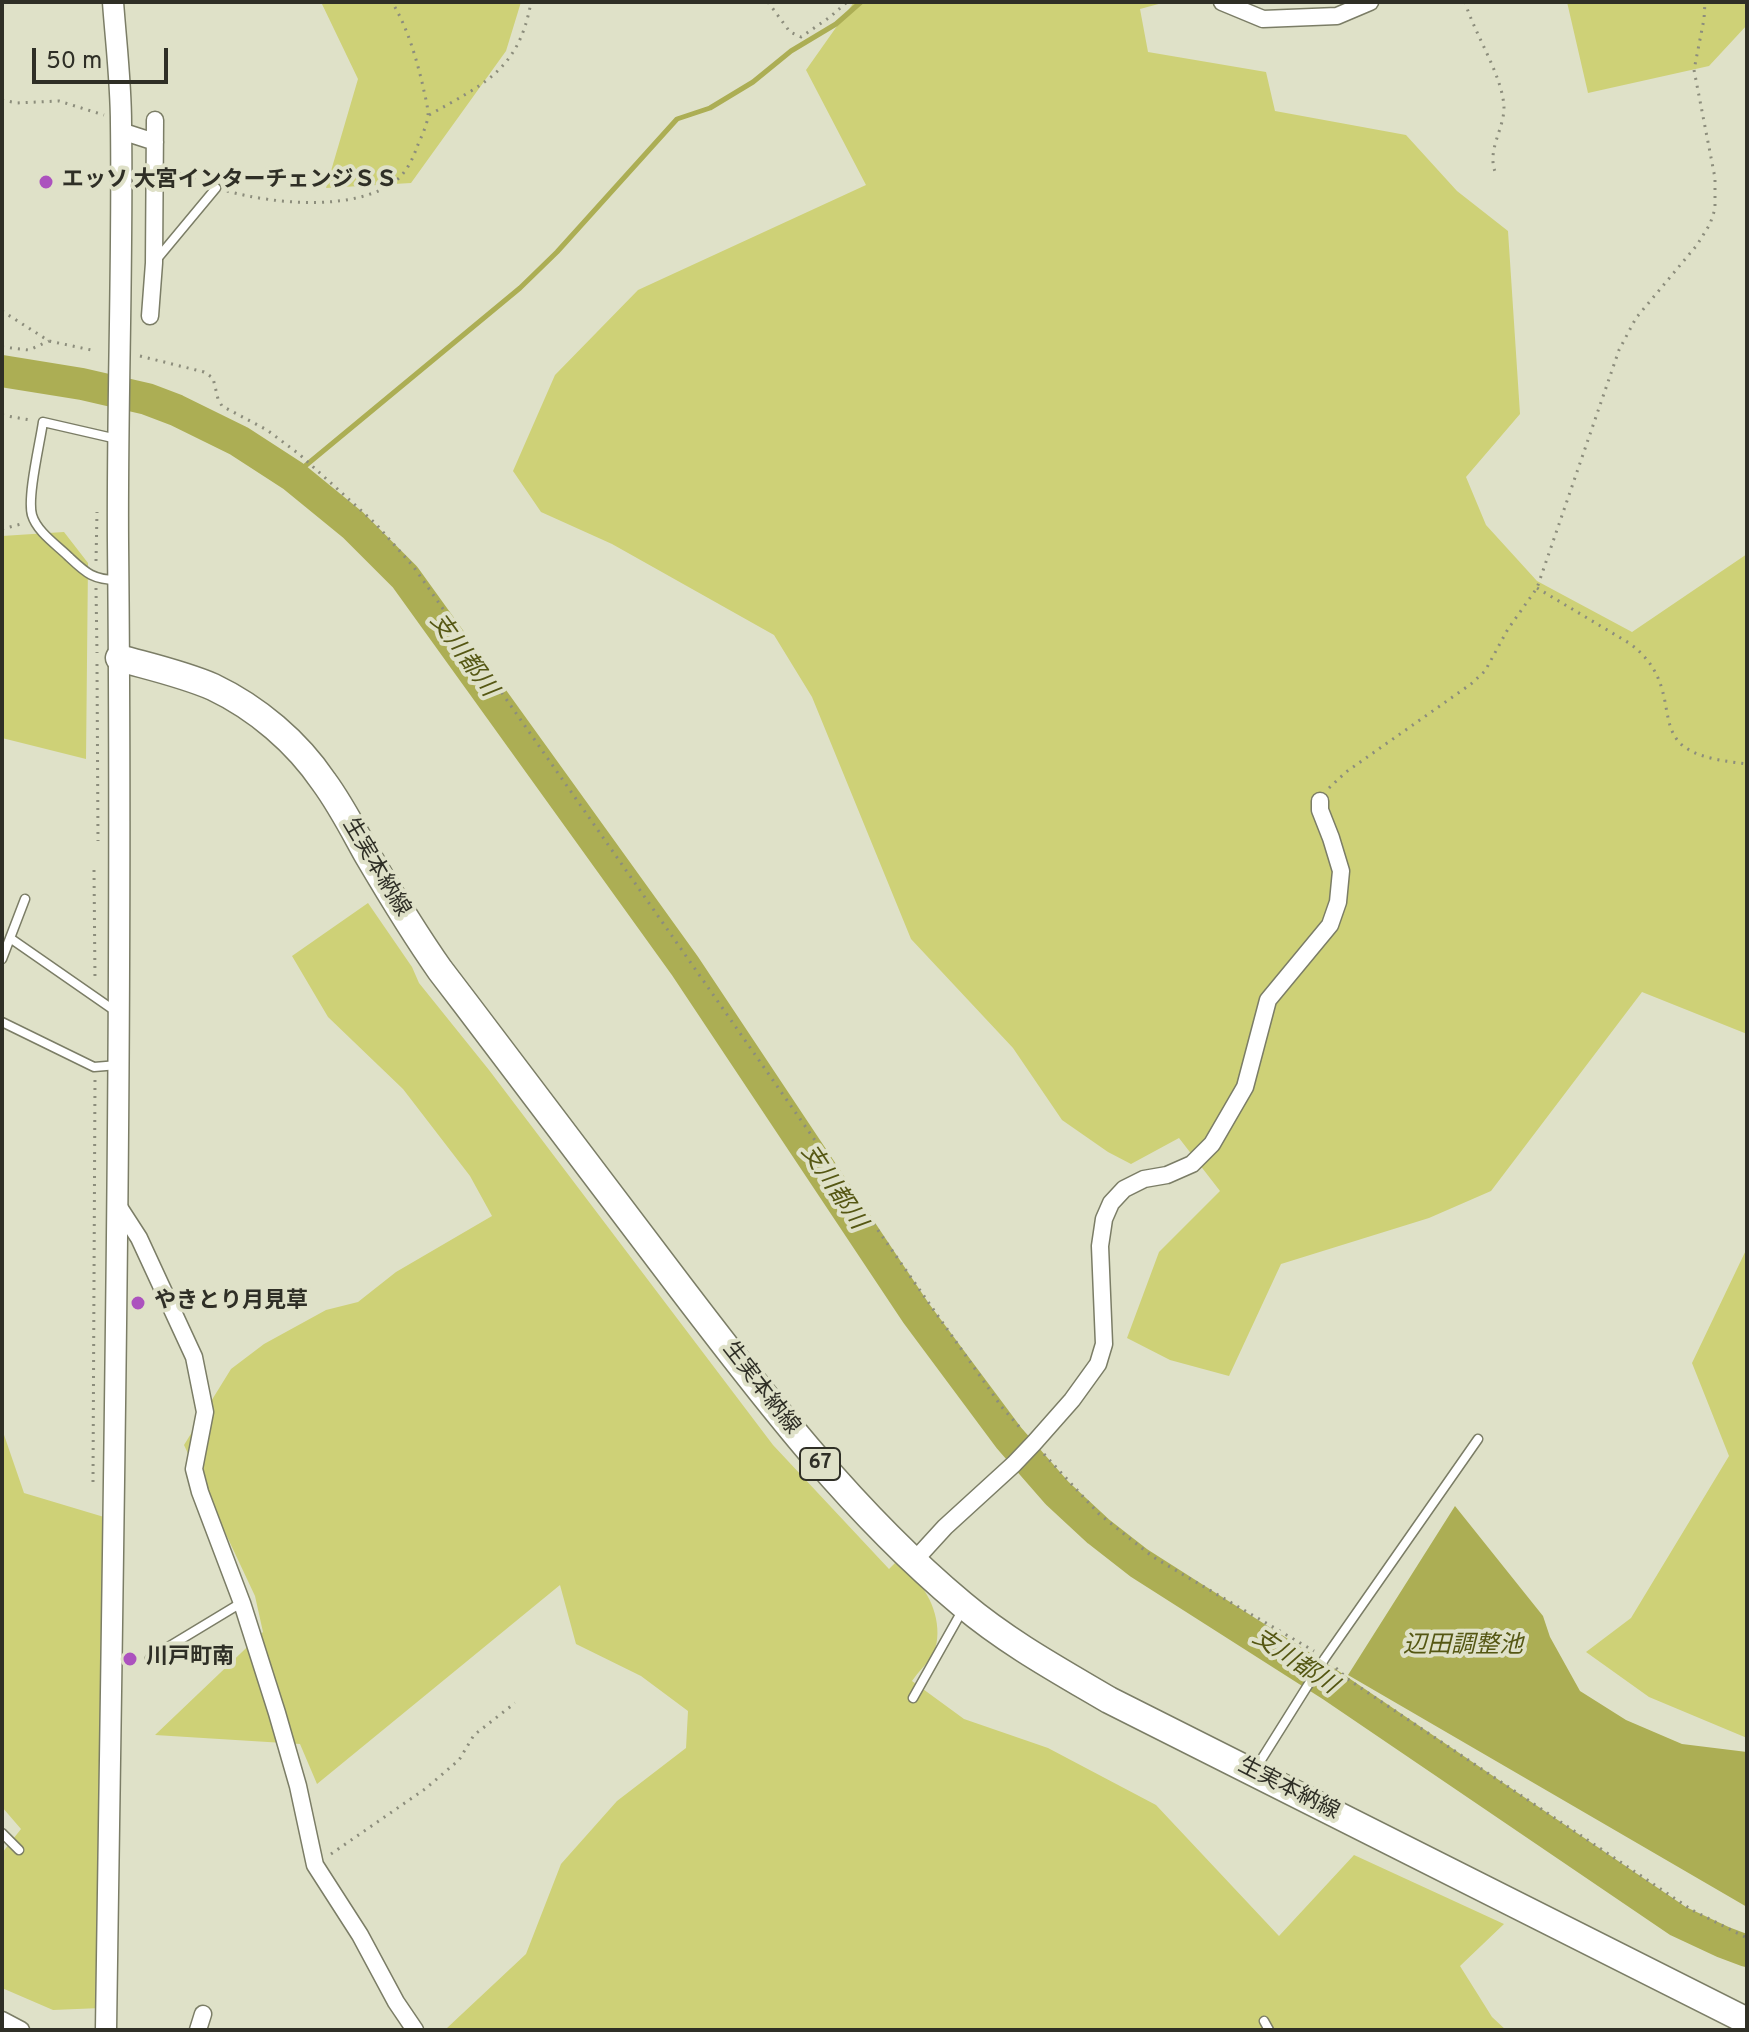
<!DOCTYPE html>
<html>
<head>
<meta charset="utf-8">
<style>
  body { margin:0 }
  #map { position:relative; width:1749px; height:2032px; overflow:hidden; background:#dfe1c8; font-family:Overpass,sans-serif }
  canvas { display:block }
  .frame { position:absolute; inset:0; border:4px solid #2f2f26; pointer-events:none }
  .scale { position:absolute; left:32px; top:48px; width:136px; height:36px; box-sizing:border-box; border:4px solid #2f2f26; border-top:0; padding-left:10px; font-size:24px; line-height:28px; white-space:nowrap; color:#2f2f26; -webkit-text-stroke:6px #dfe1c8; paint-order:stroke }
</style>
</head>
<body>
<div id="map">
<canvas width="1749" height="2032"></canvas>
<div class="frame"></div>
<div class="scale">50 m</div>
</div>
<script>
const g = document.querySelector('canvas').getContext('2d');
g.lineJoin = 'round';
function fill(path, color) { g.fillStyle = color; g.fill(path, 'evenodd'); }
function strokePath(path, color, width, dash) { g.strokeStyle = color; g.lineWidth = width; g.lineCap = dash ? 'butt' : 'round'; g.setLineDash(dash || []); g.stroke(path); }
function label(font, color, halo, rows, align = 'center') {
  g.font = font + ' Overpass,"Noto Sans JP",sans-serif'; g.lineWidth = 8; g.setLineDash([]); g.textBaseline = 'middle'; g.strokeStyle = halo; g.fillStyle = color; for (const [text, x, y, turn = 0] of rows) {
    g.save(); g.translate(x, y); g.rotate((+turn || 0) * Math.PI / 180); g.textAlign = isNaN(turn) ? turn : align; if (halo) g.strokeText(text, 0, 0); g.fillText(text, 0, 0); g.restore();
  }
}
fill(new Path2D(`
  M321,2H521L506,51L411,183L326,188L358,79Z
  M854,2H1166L1140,9L1148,52L1266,72L1275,111L1406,135L1457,191L1508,231L1520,414L1466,477L1486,525L1537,581L1632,632L1747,554V1034L1642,992L1491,1191L1429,1218L1281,1264L1229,1376L1170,1360L1127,1338L1159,1252L1220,1191L1179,1138L1131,1164L1108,1152L1062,1120L1013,1048L911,939L812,697L774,635L612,544L541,512L513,471L555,375L638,290L866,185L806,70Z
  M1567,2H1747V25L1709,66L1588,93Z
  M64,532L88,563L86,759L2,738V536Z
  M368,903L412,967L419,983L489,1070L773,1445L889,1569L895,1563C903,1570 912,1576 919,1584C935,1601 944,1635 932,1656C926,1665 918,1672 912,1681L964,1719L1048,1748L1156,1805L1279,1936L1354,1855L1504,1924L1460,1966L1492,2017L1506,2030H447V2028L526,1954L561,1864L617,1801L686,1748L688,1711L641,1676L576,1644L560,1585L317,1784L300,1744L155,1735L263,1632L255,1596L184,1445L231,1369L264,1344L326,1310L358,1302L396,1272L492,1216L470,1176L403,1089L328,1017L292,956Z
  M1747,1248V1738L1649,1697L1586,1652L1631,1618L1729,1456L1692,1363Z
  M2,1429L24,1493L104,1517L100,1731L101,2008L53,2010L2,1988V1853L21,1829L2,1807Z`), '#ced177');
fill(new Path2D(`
  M1455,1506L1543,1616L1550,1637L1580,1691L1626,1720L1682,1744L1747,1752V1907L1348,1675Z`), '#acae54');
strokePath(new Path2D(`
  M293,476L520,288L557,252L677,119L710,108L753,82L791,51L836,24L861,2`), '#acae54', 5);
strokePath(new Path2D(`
  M2,371L82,384L147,399L176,410L239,441L293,476L353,525L405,577L685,966L916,1313L1009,1438L1057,1493L1098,1531L1139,1563L1332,1686L1678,1921L1723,1942L1747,1951`), '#acae54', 32);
const service = new Path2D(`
  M157,259L216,188
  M117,439L43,422C40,443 27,497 32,515C37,532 57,545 69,557C86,573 93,580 118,580
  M10,938L118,1013
  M2,959L25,899
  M2,1022L94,1067L118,1065
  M150,1658L241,1603
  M913,1698L962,1611
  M1256,1768L1325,1658L1478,1439
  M2,1833L19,1850
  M1264,2021L1269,2030`);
const minor = new Path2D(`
  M1222,2L1263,19L1337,16L1370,2
  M121,131L155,142
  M150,316L154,263L155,120
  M117,1204L139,1238L194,1357L205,1412L194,1469L200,1492L242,1603L277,1713L298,1786L315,1865L360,1935L396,2002L415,2030
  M913,1562L945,1527L1014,1464L1034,1443L1072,1400L1098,1364L1104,1344L1100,1246L1104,1219L1111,1203L1124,1189L1144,1179L1167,1175L1192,1164L1212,1144L1245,1087L1268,1000L1330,925L1338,902L1341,871L1331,838L1320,810V801
  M2,2020L21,2030
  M198,2030L203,2014`);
const tertiary = new Path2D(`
  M106,2030C113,1534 123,1038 118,542C117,403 123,263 121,124C121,83 116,43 113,2`);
const primary = new Path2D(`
  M119,658C151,667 183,674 213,687C257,708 297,742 324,782C341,805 354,831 368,856C391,895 414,933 440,970C521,1076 601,1183 681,1288C767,1401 853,1513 962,1604C1007,1642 1058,1670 1109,1700L1747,2021`);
strokePath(service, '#7b7d66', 11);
strokePath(minor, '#7b7d66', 19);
strokePath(tertiary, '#7b7d66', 23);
strokePath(primary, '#7b7d66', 29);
strokePath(new Path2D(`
  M768,2L790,32L801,37L830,17L847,2
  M1465,2C1474,33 1504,78 1504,109C1503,132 1485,153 1497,176
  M2,100L17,103L59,101L104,115
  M429,115C484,84 519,70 531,2
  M171,170L205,184
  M227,191C274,204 359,213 399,178C408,169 413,158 417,147C421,137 429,122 428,112C427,102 424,92 422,82C415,54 407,27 392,2
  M2,311L49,341L96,351
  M2,347L29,350L49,341
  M140,356L204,372L213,378L218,399L222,406L267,430L299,454L376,524L413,566L1001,1406L1023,1431
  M2,415L30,420
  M2,529L21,524
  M96,561L97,512
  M96,588L97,653
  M1537,588L1629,643C1647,656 1658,672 1663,693C1668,711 1667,732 1682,745C1699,759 1726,761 1747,764
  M97,664L98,841
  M1329,788L1346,772L1471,684L1485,671L1508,629L1537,588L1619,350L1636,318L1697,245L1710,224L1715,209V178L1694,70L1704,19L1705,2
  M94,870L95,980
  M1044,1454L1099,1514L1153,1557L1314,1651
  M93,1482L95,1078
  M1336,1668L1349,1680L1692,1910L1747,1938
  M331,1854L425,1789L459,1760L474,1735L515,1703`), '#8c8d7c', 3, [2, 6]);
strokePath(service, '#fff', 8);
strokePath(minor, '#fff', 16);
strokePath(tertiary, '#fff', 20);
strokePath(primary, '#fff', 26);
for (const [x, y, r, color] of [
  [46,182,8,"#ac52be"],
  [138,1303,8,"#ac52be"],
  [130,1659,8,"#ac52be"]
]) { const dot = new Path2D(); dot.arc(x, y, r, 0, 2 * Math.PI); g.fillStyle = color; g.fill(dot); strokePath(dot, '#dfe1c8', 3); }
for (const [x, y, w] of [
  [820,1464,40]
]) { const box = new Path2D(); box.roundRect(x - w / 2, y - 16, w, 32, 6); g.fillStyle = '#dfe1c8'; g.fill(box); strokePath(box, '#2f2f26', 2); }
label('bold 20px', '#2f2f26', null, [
  ["67",820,1464]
]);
label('bold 22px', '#2f2f26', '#dfe1c8', [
  ["エッソ 大宮インターチェンジＳＳ",62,182],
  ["やきとり月見草",154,1303],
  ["川戸町南",146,1659]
], 'left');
label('22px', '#2f2f26', '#dfe1c8', [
  ["生実本納線",375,868,59],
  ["生実本納線",760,1389,52],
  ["生実本納線",1288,1790,27]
]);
label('italic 24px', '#555713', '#dfe1c8', [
  ["支川都川",462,656,54],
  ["支川都川",832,1188,56],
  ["辺田調整池",1463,1647],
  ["支川都川",1294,1663,34]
]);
</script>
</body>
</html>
